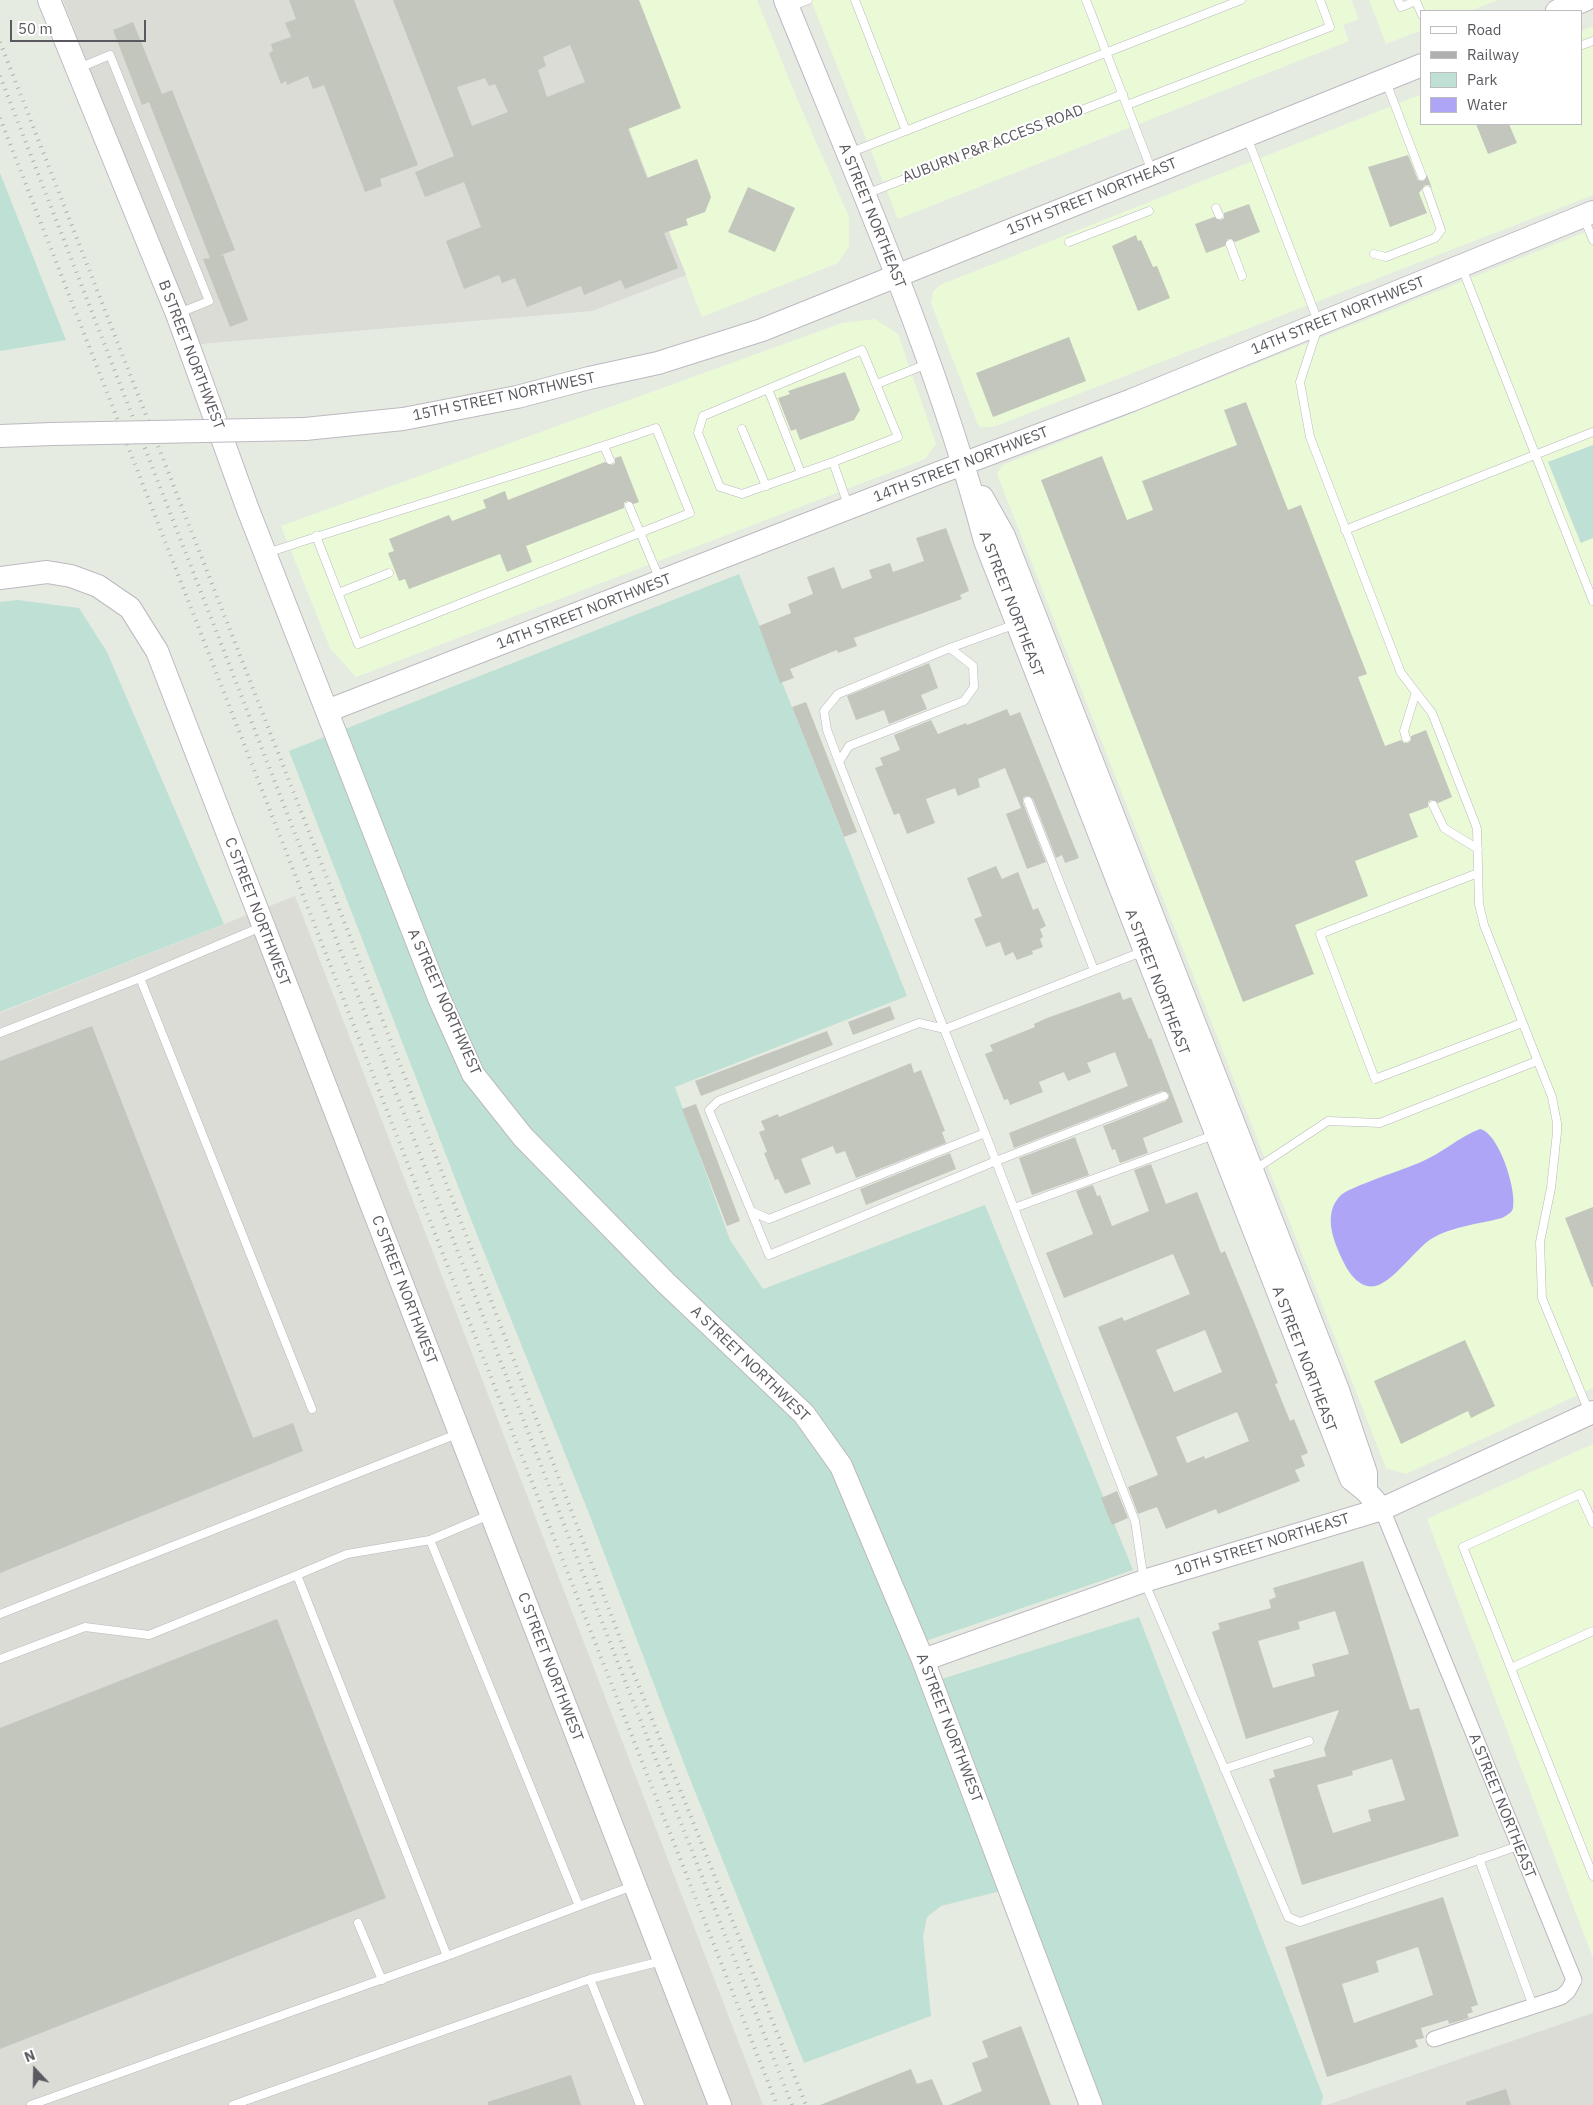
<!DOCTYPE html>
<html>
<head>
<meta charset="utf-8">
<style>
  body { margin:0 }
  #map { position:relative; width:1593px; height:2105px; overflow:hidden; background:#e6ebe1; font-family:"IBM Plex Sans",sans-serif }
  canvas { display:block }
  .legend { position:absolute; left:1420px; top:10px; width:162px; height:115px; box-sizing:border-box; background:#fff; border:1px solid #bdbdbf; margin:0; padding:6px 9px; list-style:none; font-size:15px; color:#5b5960 }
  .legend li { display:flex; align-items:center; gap:10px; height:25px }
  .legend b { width:25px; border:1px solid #bdbdbf }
  .north { position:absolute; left:10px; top:2045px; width:50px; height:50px; -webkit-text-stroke:4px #fff; paint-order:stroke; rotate:339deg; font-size:14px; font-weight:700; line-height:20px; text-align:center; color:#5b5960 }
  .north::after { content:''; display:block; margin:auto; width:18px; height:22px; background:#5b5960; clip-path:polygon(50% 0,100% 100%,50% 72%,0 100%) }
  .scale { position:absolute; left:10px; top:20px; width:136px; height:22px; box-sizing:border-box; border:2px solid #5b5960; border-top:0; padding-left:6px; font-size:15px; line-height:18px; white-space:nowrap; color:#5b5960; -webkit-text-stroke:4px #fff; paint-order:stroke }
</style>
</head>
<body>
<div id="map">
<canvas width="1593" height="2105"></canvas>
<ul class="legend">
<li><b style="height:6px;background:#fff"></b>Road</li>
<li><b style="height:6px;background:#afafb0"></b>Railway</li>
<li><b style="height:14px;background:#bfe0d5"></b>Park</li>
<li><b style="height:14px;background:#aea5f6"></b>Water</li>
</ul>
<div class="north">N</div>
<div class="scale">50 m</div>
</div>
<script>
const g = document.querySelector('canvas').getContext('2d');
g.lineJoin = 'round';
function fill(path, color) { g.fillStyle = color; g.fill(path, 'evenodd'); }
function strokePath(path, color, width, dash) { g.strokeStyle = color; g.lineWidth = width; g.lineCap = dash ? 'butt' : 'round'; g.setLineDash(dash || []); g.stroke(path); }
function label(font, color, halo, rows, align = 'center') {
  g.font = font + ' "IBM Plex Sans",sans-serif'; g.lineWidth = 4; g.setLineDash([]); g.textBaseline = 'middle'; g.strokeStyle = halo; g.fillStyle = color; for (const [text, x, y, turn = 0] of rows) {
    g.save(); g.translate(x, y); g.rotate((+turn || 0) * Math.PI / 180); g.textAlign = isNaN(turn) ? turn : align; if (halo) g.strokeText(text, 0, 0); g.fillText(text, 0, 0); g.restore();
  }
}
fill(new Path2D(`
  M579,0H757L795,94L849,217V246L838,263L702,317Z
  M811,0H1351L1359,19L1343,25L1349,41L898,219Z
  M1369,0H1498L1469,11H1422V30L1386,44Z
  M1593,26V195L993,427H981L978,425L931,303L933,292L940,285L1422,94V124H1582V31Z
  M1593,229V445L1548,462L1580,543L1593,538V1388L1406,1474L1386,1468L997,474L1003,465Z
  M875,319L898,334L936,444L925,459L356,677L330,648L281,526L842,323Z
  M1593,1444V1958L1427,1519Z`), '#eafad7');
fill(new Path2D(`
  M63,0H579L686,275L592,311L200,344L118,142Z
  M295,896L763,2105H0V1013Z
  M1593,2013V2105H1327Z`), '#dadcd5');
fill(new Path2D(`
  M0,173L66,340L0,351Z
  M1593,445V538L1581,543L1548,462Z
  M739,574L907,996L675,1087L730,1240L763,1289L985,1205L1133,1570L917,1644L932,1682L1139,1617L1323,2096L1321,2105H1091L1009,1889L941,1906L927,1917L923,1937L931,2016L804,2063L688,1774L588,1511L472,1222L289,751Z
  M18,600L79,608L107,652L224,924L0,1012V602Z`), '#bfe0d5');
fill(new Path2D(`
  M1480,1129C1499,1133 1517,1190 1513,1208C1512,1213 1507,1215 1502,1218C1479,1224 1446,1227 1427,1242C1413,1253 1391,1283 1375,1286C1361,1289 1350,1275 1344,1263C1334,1243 1322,1215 1340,1196C1348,1187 1406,1169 1421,1162C1442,1153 1459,1137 1480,1129Z`), '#aea5f6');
fill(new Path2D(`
  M289,0H354L418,165L380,179L382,186L365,192L324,85L313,89L308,76L287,85L286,81L281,84L269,53L273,51L271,44L291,37L285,23L296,19Z
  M393,0H639L681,108L628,129L647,178L697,159L711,197L705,212L686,219L688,225L664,233L678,268L625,289L621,280L584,295L581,286L527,307L515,278L502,283L499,275L464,289L446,241L481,227L464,182L425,197L415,172L454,156ZM570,45L585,82L547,97L538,70L546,66L543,57ZM485,78L489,86L495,84L508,112L472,126L457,87Z
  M133,22L162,94L172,90L235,250L218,256L223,255L248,320L230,327L203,259L210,258L149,102L142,105L113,30Z
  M1476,124H1509L1517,143L1488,154Z
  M1408,155L1418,180L1424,181L1427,175L1432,188L1429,185H1425L1419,193L1427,213L1390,227L1368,167Z
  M748,187L795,208L775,252L728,232Z
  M1249,204L1260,232L1235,242L1231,239H1228L1225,246L1206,253L1195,224L1214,217L1221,220L1224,218V213Z
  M1136,235L1138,241L1141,240L1153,267L1157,266L1170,298L1138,311L1112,246Z
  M1069,337L1086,381L993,417L976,373Z
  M845,372L860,410L854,420L800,440L796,429L791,431L778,398L790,394L788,391Z
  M1246,402L1288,510L1301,505L1367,674L1358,677L1385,746L1401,740L1404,743H1408L1411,740V736L1426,730L1452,797L1438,803L1431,800L1428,802V807L1409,814L1418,837L1355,861L1368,896L1295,925L1314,974L1243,1002L1041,480L1102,456L1127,520L1153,510L1142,481L1237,445L1224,410Z
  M621,456L639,502L634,504L627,501L624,503V508L526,546L532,562L507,572L500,554L409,589L405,579L399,581L388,553L394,551L389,539L449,515L452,521L486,508L483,500L505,491L508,500L605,462L612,465L615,463V458Z
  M946,528L969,591L960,595L962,599L854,638L857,646L838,653L837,650L790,669L794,678L780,683L759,626L791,613L788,604L813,594L807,577L834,567L842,589L872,578L869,570L890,563L893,572L924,561L916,538Z
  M929,663L938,688L921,695L927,709L889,724L884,710L856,720L847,696Z
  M806,702L857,832L844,837L792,707Z
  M1007,709L1010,716L1020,712L1079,858L1065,863L1062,855L1056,858L1033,799L1026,796L1023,798V803L1046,862L1027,869L1006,814L1021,808L1005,768L978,779L980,787L958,796L955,788L926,799L935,823L907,834L899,813L894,815L875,768L883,765L880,758L900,750L894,735L931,720L938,734L966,723L967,725Z
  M996,866L1002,879L1018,872L1033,910L1038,908L1046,926L1040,929L1043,937L1040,939L1043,947L1032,951L1033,954L1017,960L1013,952L1005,956L1000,942L986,947L974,919L982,916L967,878Z
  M1120,992L1123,1000L1131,997L1149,1039L1151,1038L1183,1122L1143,1138L1148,1153L1120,1163L1115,1149L1112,1150L1103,1126L1166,1101L1169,1097V1094L1162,1091L1014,1148L1009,1133L1128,1086L1115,1052L1087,1063L1091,1072L1068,1081L1064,1072L1039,1082L1043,1092L1010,1105L1008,1099L1004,1100L985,1054L993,1051L990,1045L1035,1027L1034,1024L1047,1018Z
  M890,1006L895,1019L853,1035L848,1022Z
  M92,1026L253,1438L293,1423L303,1451L0,1573V1061Z
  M827,1031L833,1045L701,1096L695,1081Z
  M911,1063L914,1073L921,1070L945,1131L942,1132L946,1143L856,1178L845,1151L836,1154L833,1146L801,1159L811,1184L785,1194L778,1179L775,1180L764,1153L767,1152L759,1132L765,1130L761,1121L778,1114L779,1117Z
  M696,1104L740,1221L727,1226L682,1109Z
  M1075,1137L1089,1175L1032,1195L1019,1158Z
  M950,1153L956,1169L866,1205L860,1189Z
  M1151,1164L1166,1204L1197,1192L1221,1253L1225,1251L1254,1322L1278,1383L1275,1384L1290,1421L1294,1419L1308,1453L1301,1456L1305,1466L1295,1470L1300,1481L1218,1514L1216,1509L1166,1529L1157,1507L1138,1514L1128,1487L1158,1475L1098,1327L1122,1317L1124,1321L1190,1294L1173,1254L1064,1298L1046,1253L1093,1234L1076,1191L1093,1185L1097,1196L1100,1195L1112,1226L1149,1211L1134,1170ZM1205,1330L1222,1372L1174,1392L1156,1350ZM1237,1412L1249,1441L1205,1459L1204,1456L1187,1463L1176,1437Z
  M1593,1207V1287H1592L1565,1218Z
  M1465,1340L1495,1406L1471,1418L1468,1411L1401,1444L1374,1381Z
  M1117,1491L1128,1518L1112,1525L1101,1498Z
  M1363,1561L1410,1710L1419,1708L1459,1836L1302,1885L1269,1779L1275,1777L1273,1770L1326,1756L1324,1749L1339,1710L1246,1739L1212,1632L1220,1629L1218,1623L1271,1608L1269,1600L1276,1597L1273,1588ZM1335,1611L1349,1654L1312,1664L1315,1676L1273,1688L1258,1641L1300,1629L1298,1622ZM1392,1759L1405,1800L1368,1810L1371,1821L1333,1833L1317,1785L1353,1775L1352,1771Z
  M277,1619L386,1898L0,2049V1728Z
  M1443,1897L1478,2005L1471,2007L1473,2012L1467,2014L1469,2018L1449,2024L1448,2020L1421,2028L1424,2038L1415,2040L1418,2047L1327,2077L1285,1947ZM1418,1947L1433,1995L1354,2023L1342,1984L1379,1972L1376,1961Z
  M1021,2026L1051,2105H949L982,2091L972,2063L988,2057L982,2041Z
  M911,2069L917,2084L932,2079L943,2105H820Z
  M571,2075L581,2105H488V2102Z
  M1506,2089L1511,2105H1466V2102Z`), '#c3c6bd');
const lane = new Path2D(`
  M855,0L906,131
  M1086,0L1152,171
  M1398,0L1401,7L1416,1L1422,15
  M790,7L808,0
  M1582,45L1593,41
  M79,68L110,55L209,301L179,313
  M1386,82L1422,176
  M1127,105L1330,27L1320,0
  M1247,137L1319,324L1300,382L1310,437L1401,673L1432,713L1475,823L1477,829L1479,904L1484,925L1552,1097L1557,1123V1132L1551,1188L1540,1242L1542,1298L1589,1412
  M849,153L1241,0
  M866,194L1123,94
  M1216,208L1219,215
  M1584,218L1593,240
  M1069,242L1149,211
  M1230,244L1242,276
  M1374,254L1386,257L1435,238L1441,230L1427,190
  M1462,268L1593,601
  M862,350L898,437L833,462L742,494L720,487L698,433L703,416Z
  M877,384L927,364
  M768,389L801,473
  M742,429L766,486
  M604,446L610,460
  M833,462L848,505
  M629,506L660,580
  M1345,530L1593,432
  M267,553C396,510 527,473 656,428L690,513L358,644L316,536
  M338,593L389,573
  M950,648L1016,624
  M1406,738L1404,731L1416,692
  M839,762L827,730L824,711L838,694L950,648L973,666L974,687L964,701L849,746L839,762L985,1133
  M1028,801L1094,970
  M1433,805L1444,828L1478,849
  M1478,873L1320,934L1375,1079L1522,1023
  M261,927L140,978L312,1409
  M1144,951L945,1029L919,1023L718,1101L709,1110L751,1211L769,1219L985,1133L1135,1521L1144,1581L1288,1917L1300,1922L1518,1846
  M0,1033L140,978
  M1254,1170L1328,1121L1380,1123L1537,1061
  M1014,1208L1214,1135
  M751,1211L769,1255L996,1161L1164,1096
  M1593,1523L1580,1494L1463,1547L1593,1876
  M430,1540L579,1906L447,1956L297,1575L347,1554L430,1540L489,1515
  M0,1614L457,1434
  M0,1659L85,1627L149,1635L297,1575
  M1511,1668L1593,1631
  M1224,1769L1309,1741
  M1479,1859L1533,2006
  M579,1906L633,1886
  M358,1923L382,1980
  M590,1979L640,2105
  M31,2105L447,1956
  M233,2105L590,1979L662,1961`);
const street = new Path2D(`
  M1382,1509L1574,1980L1568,1991L1561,1997L1434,2039`);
const secondary = new Path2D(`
  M49,0L177,314L247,507L439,998L473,1074L523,1137L666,1283L804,1414L841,1466L923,1660L1091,2105
  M785,0C857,178 936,355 985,541L1351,1479L1366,1491L1382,1509
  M1557,11L1585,0
  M305,429L403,419L517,397L589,378L658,363L762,330L1422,65
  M0,436L52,434
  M982,497L1004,536L1338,1390L1366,1473V1491
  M0,578L47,572L71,576L98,586L130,608L157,651L720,2105
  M327,711L936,474L1132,400L1593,212
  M923,1660L1144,1581L1382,1509L1593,1412`);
strokePath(lane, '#bab8be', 9);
strokePath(street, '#bab8be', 17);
strokePath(secondary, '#bcb9c1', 24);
strokePath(lane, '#fff', 8);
strokePath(street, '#fff', 15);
strokePath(secondary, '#fff', 22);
strokePath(new Path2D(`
  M0,42L437,1159L628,1659L806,2105
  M0,76L618,1663L792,2105
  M0,118L501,1403L777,2105`), '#afafb0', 4, [1, 6]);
const secondaryBridge = new Path2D(`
  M52,434L305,429`);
strokePath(secondaryBridge, '#bcb9c1', 24, []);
strokePath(secondaryBridge, '#fff', 22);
label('15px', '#5b5960', '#fff', [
  ["AUBURN P&R ACCESS ROAD",993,144,-21],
  ["15TH STREET NORTHEAST",1092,197,-22],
  ["A STREET NORTHEAST",872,216,68],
  ["14TH STREET NORTHWEST",1338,316,-22],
  ["B STREET NORTHWEST",191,355,69],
  ["15TH STREET NORTHWEST",504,397,-12],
  ["14TH STREET NORTHWEST",961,465,-21],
  ["A STREET NORTHEAST",1011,604,69],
  ["14TH STREET NORTHWEST",584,612,-21],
  ["C STREET NORTHWEST",257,912,69],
  ["A STREET NORTHEAST",1157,982,69],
  ["A STREET NORTHWEST",444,1002,66],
  ["C STREET NORTHWEST",404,1290,69],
  ["A STREET NORTHEAST",1304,1359,69],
  ["A STREET NORTHWEST",750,1364,44],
  ["10TH STREET NORTHEAST",1262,1545,-17],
  ["C STREET NORTHWEST",550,1667,69],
  ["A STREET NORTHWEST",949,1728,69],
  ["A STREET NORTHEAST",1502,1806,68]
]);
</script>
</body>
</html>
